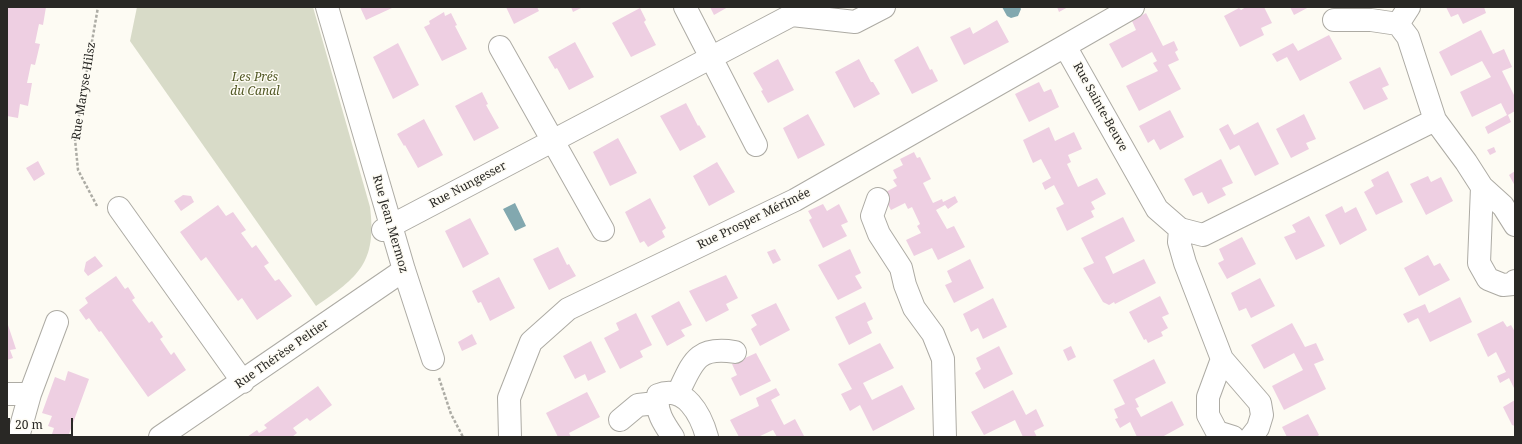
<!DOCTYPE html>
<html>
<head>
<meta charset="utf-8">
<style>
  body { margin:0 }
  #map { position:relative; width:1522px; height:444px; overflow:hidden; background:#fdfbf3; font-family:"Noto Serif",serif }
  canvas { display:block }
  .frame { position:absolute; inset:0; border:8px solid #292825; pointer-events:none }
  .scale { position:absolute; left:8px; top:418px; width:65px; height:18px; box-sizing:border-box; border:2px solid #292825; border-top:0; padding-left:5px; font-size:12px; line-height:14px; white-space:nowrap; color:#292825; -webkit-text-stroke:3px #fdfbf3; paint-order:stroke }
</style>
</head>
<body>
<div id="map">
<canvas width="1522" height="444"></canvas>
<div class="frame"></div>
<div class="scale">20 m</div>
</div>
<script>
const g = document.querySelector('canvas').getContext('2d');
g.lineJoin = 'round';
function fill(path, color) { g.fillStyle = color; g.fill(path, 'evenodd'); }
function strokePath(path, color, width, dash) { g.strokeStyle = color; g.lineWidth = width; g.lineCap = dash ? 'butt' : 'round'; g.setLineDash(dash || []); g.stroke(path); }
function label(font, color, halo, rows, align = 'center') {
  g.font = font + ' "Noto Serif",serif'; g.lineWidth = 3; g.setLineDash([]); g.textBaseline = 'middle'; g.strokeStyle = halo; g.fillStyle = color; for (const [text, x, y, turn = 0] of rows) {
    g.save(); g.translate(x, y); g.rotate((+turn || 0) * Math.PI / 180); g.textAlign = isNaN(turn) ? turn : align; if (halo) g.strokeText(text, 0, 0); g.fillText(text, 0, 0); g.restore();
  }
}
fill(new Path2D(`
  M137,7H313L370,207C377,263 358,277 316,306L130,41Z`), '#d8dbc8');
fill(new Path2D(`
  M1002,7H1020L1021,9L1018,16L1011,18L1007,16Z
  M515,203L526,226L515,231L503,209Z`), '#82a8af');
fill(new Path2D(`
  M7,7H46L43,25L39,24L35,43L40,44L35,65L31,64L27,83H32L28,106L20,104L18,118L7,116Z
  M360,7H392V8L366,20Z
  M506,7H537L539,11L514,24Z
  M571,7H583L573,12Z
  M710,7H728L714,15Z
  M1057,7H1068L1059,12Z
  M1246,7H1264L1272,23L1261,28L1264,35L1240,47L1224,16L1239,8L1241,10Z
  M1290,7H1309L1294,15Z
  M1446,7H1484L1486,13L1463,24L1458,14L1451,17Z
  M640,8L646,20L644,22L656,45L631,57L612,23Z
  M444,12L445,16L451,13L457,25L455,26L467,49L442,61L424,27L430,24L429,21Z
  M1146,13L1163,46L1174,41L1178,50L1175,52L1179,60L1168,65L1181,89L1139,111L1126,86L1158,71L1153,63L1157,61L1152,52L1122,68L1109,44L1136,30L1132,21Z
  M997,20L1009,42L964,65L950,37L970,27L973,34Z
  M1481,30L1493,54L1504,49L1512,67L1502,71L1515,97V111L1508,115L1511,122L1488,134L1485,127L1507,115L1501,103L1472,117L1460,92L1491,77L1482,61L1451,76L1439,52Z
  M1329,35L1342,59L1300,81L1287,57L1277,62L1272,54L1293,43L1298,51Z
  M575,42L594,77L569,90L557,68L555,69L548,57Z
  M398,43L419,85L393,99L373,57Z
  M918,46L930,70L932,69L938,81L912,94L894,60Z
  M778,59L794,90L768,103L761,91L763,90L753,73Z
  M859,59L871,82H873L880,94L854,108L835,72Z
  M1380,67L1389,85L1382,88L1388,99L1364,110L1349,82Z
  M1039,82L1044,92L1051,89L1059,107L1029,122L1015,94Z
  M482,92L488,104L486,105L499,128L474,141L455,106Z
  M686,103L698,126L699,125L706,137L680,151L660,116Z
  M1170,110L1184,137L1160,150L1154,139L1148,143L1139,126Z
  M808,114L825,145L798,159L783,128Z
  M1304,114L1316,139L1306,143L1309,149L1291,158L1276,129Z
  M424,119L443,155L418,168L405,145L404,146L397,134Z
  M1258,122L1279,164L1255,176L1239,145L1230,150L1219,129L1228,124L1234,135Z
  M1049,127L1055,141L1074,132L1082,149L1068,155L1071,162L1067,164L1078,187L1097,178L1106,194L1091,202L1095,209L1091,211L1094,217L1067,231L1056,208L1064,204L1054,185L1045,190L1042,183L1051,178L1041,159L1033,163L1023,140Z
  M618,138L637,173L610,186L593,152Z
  M1494,147L1496,152L1490,155L1487,150Z
  M914,152L917,158L920,157L931,179L923,183L933,203L942,199L943,202L955,196L958,202L948,209L945,205L936,210L947,229L954,226L965,247L938,260L932,248L914,256L906,240L921,233L917,226L920,224L912,207L908,209L905,203L891,210L882,194L897,186L893,180L897,178L893,170L903,165L900,159Z
  M1221,159L1233,183L1222,188L1226,195L1208,204L1202,192L1193,196L1184,179Z
  M38,161L45,174L34,181L26,168Z
  M717,162L735,192L709,206L693,176Z
  M1388,171L1403,202L1376,215L1364,192L1374,186L1371,180Z
  M1515,171V186L1509,175Z
  M1428,176L1431,182L1441,177L1453,201L1426,215L1410,184Z
  M183,195L191,196L194,202L181,211L174,201Z
  M650,198L666,228L662,231L665,237L648,247L644,241L640,243L625,212Z
  M823,204L827,211L839,204L848,222L841,225L847,236L823,248L809,220L812,218L808,211Z
  M218,205L226,216L233,212L246,230L241,233L252,248L256,245L269,263L264,266L275,281L279,279L292,296L257,320L242,298L238,301L206,257L201,261L180,232Z
  M1342,206L1345,213L1356,207L1367,230L1340,245L1325,215Z
  M1309,216L1325,246L1296,260L1284,237L1296,232L1292,225Z
  M1123,217L1135,241L1105,257L1109,265L1113,274L1144,259L1156,283L1115,304L1114,302L1109,305L1103,302L1083,268L1094,263L1081,238Z
  M470,218L489,254L463,268L445,231Z
  M1242,237L1256,264L1227,279L1218,263L1224,260L1219,249Z
  M558,247L567,265L569,264L576,276L549,290L533,259Z
  M775,249L781,260L773,264L767,252Z
  M850,249L861,273L855,276L862,288L838,300L818,265Z
  M1428,255L1434,266L1440,263L1450,280L1419,296L1404,268Z
  M95,256L103,266L88,276L84,271L86,262Z
  M970,259L984,288L954,303L945,285L952,282L947,271Z
  M726,275L738,298L726,304L729,310L706,322L689,291Z
  M116,276L125,289L128,287L135,298L132,300L149,323L152,321L163,337L160,339L171,355L174,352L186,370L148,397L101,331L99,332L89,318L86,320L79,310L88,303L85,298Z
  M499,277L515,308L490,321L481,302L478,303L472,291Z
  M1260,278L1275,306L1251,318L1246,308L1239,311L1231,293Z
  M1160,296L1169,314L1162,317L1168,328L1161,332L1163,336L1148,343L1146,339L1144,340L1129,312Z
  M1460,297L1472,322L1430,342L1418,318L1408,323L1403,314L1425,304L1429,313Z
  M993,298L1007,327L983,339L978,328L971,332L963,314Z
  M679,301L692,325L681,330L685,336L667,346L651,316Z
  M865,302L873,319L867,322L872,333L849,345L835,317Z
  M776,303L790,330L760,346L751,329L757,325L751,315Z
  M636,313L652,345L640,351L643,357L620,369L604,338L619,330L616,323Z
  M1503,321L1507,327L1511,325L1515,332V390L1509,378L1500,383L1497,376L1506,372L1496,352L1488,357L1477,334Z
  M7,322L16,349L10,350L13,358L7,360Z
  M1292,323L1305,347L1316,343L1324,360L1314,364L1326,389L1284,410L1272,386L1303,370L1294,353L1264,369L1251,345Z
  M472,334L477,344L462,351L458,342Z
  M591,341L606,372L588,381L585,374L575,379L563,356Z
  M880,343L894,368L863,383L872,400L902,385L915,409L873,431L860,405L850,411L841,394L852,389L838,364Z
  M999,346L1013,374L984,389L975,373L981,369L976,358Z
  M1071,346L1076,357L1068,361L1063,350Z
  M756,353L771,381L740,396L731,378L737,375L732,364Z
  M1154,359L1166,383L1135,399L1139,407L1136,408L1141,417L1172,401L1184,425L1162,437H1137L1130,422L1120,428L1115,419L1118,418L1114,409L1125,404L1113,380Z
  M68,371L89,379L69,434L77,437H51L54,428L48,426L52,416L42,413L55,377L65,381Z
  M318,386L332,405L310,421L307,418L293,428L297,433L292,437H247L257,430L259,433L267,428L264,425Z
  M776,388L780,395L771,400L784,425L795,419L804,436L777,437L773,430L758,437H739L730,420L759,406L756,398Z
  M1013,390L1026,415L1036,409L1044,426L1034,431L1037,437H1023L1015,420L984,435L971,412Z
  M587,392L600,417L569,433L571,437H558L546,413Z
  M1515,400V426L1512,425L1503,407Z
  M1308,414L1319,435L1316,437H1287L1282,427Z`), '#eecfe2');
const minor = new Path2D(`
  M327,7L404,270L433,359
  M685,7L756,145
  M1133,7L1065,46L1157,209L1180,229L1203,235L1435,120L1408,37L1398,24L1371,20H1334
  M1398,24L1409,7
  M500,47L603,230
  M1435,120L1466,162L1482,187L1503,206L1515,225
  M1482,187L1479,263L1488,279L1503,285L1513,284L1515,281
  M878,199L872,216L879,234L901,268L905,285L914,308L933,334L943,359L945,437
  M119,208L243,382
  M1180,229L1179,242L1185,263L1222,359L1260,403L1262,415L1258,428L1251,437
  M383,230L792,15L855,22L884,7
  M1222,359L1208,397V415L1217,432L1233,437
  M678,393C693,362 696,346 735,352
  M7,394H30
  M620,420L638,405L656,403
  M18,437L30,394L57,322
  M160,437L404,270
  M510,437L509,398L531,342L568,309L795,200L1065,46
  M673,437C664,424 655,411 658,395C685,384 701,415 707,437`);
strokePath(minor, '#adaba4', 24);
strokePath(new Path2D(`
  M97,206L78,170L75,139L98,7
  M439,378L451,414L463,437`), '#adaca5', 2.5, [3, 2]);
strokePath(minor, '#fff', 22);
label('italic 12px', '#515825', '#fdfbf3', [
  ["Les Prés",255,78],
  ["du Canal",255,92]
]);
label('12px', '#292825', '#fdfbf3', [
  ["Rue Maryse Hilsz",84,91,-81],
  ["Rue Sainte-Beuve",1100,107,61],
  ["Rue Nungesser",468,185,-28],
  ["Rue Prosper Mérimée",754,219,-26],
  ["Rue Jean Mermoz",390,224,74],
  ["Rue Thérèse Peltier",282,354,-35]
]);
</script>
</body>
</html>
